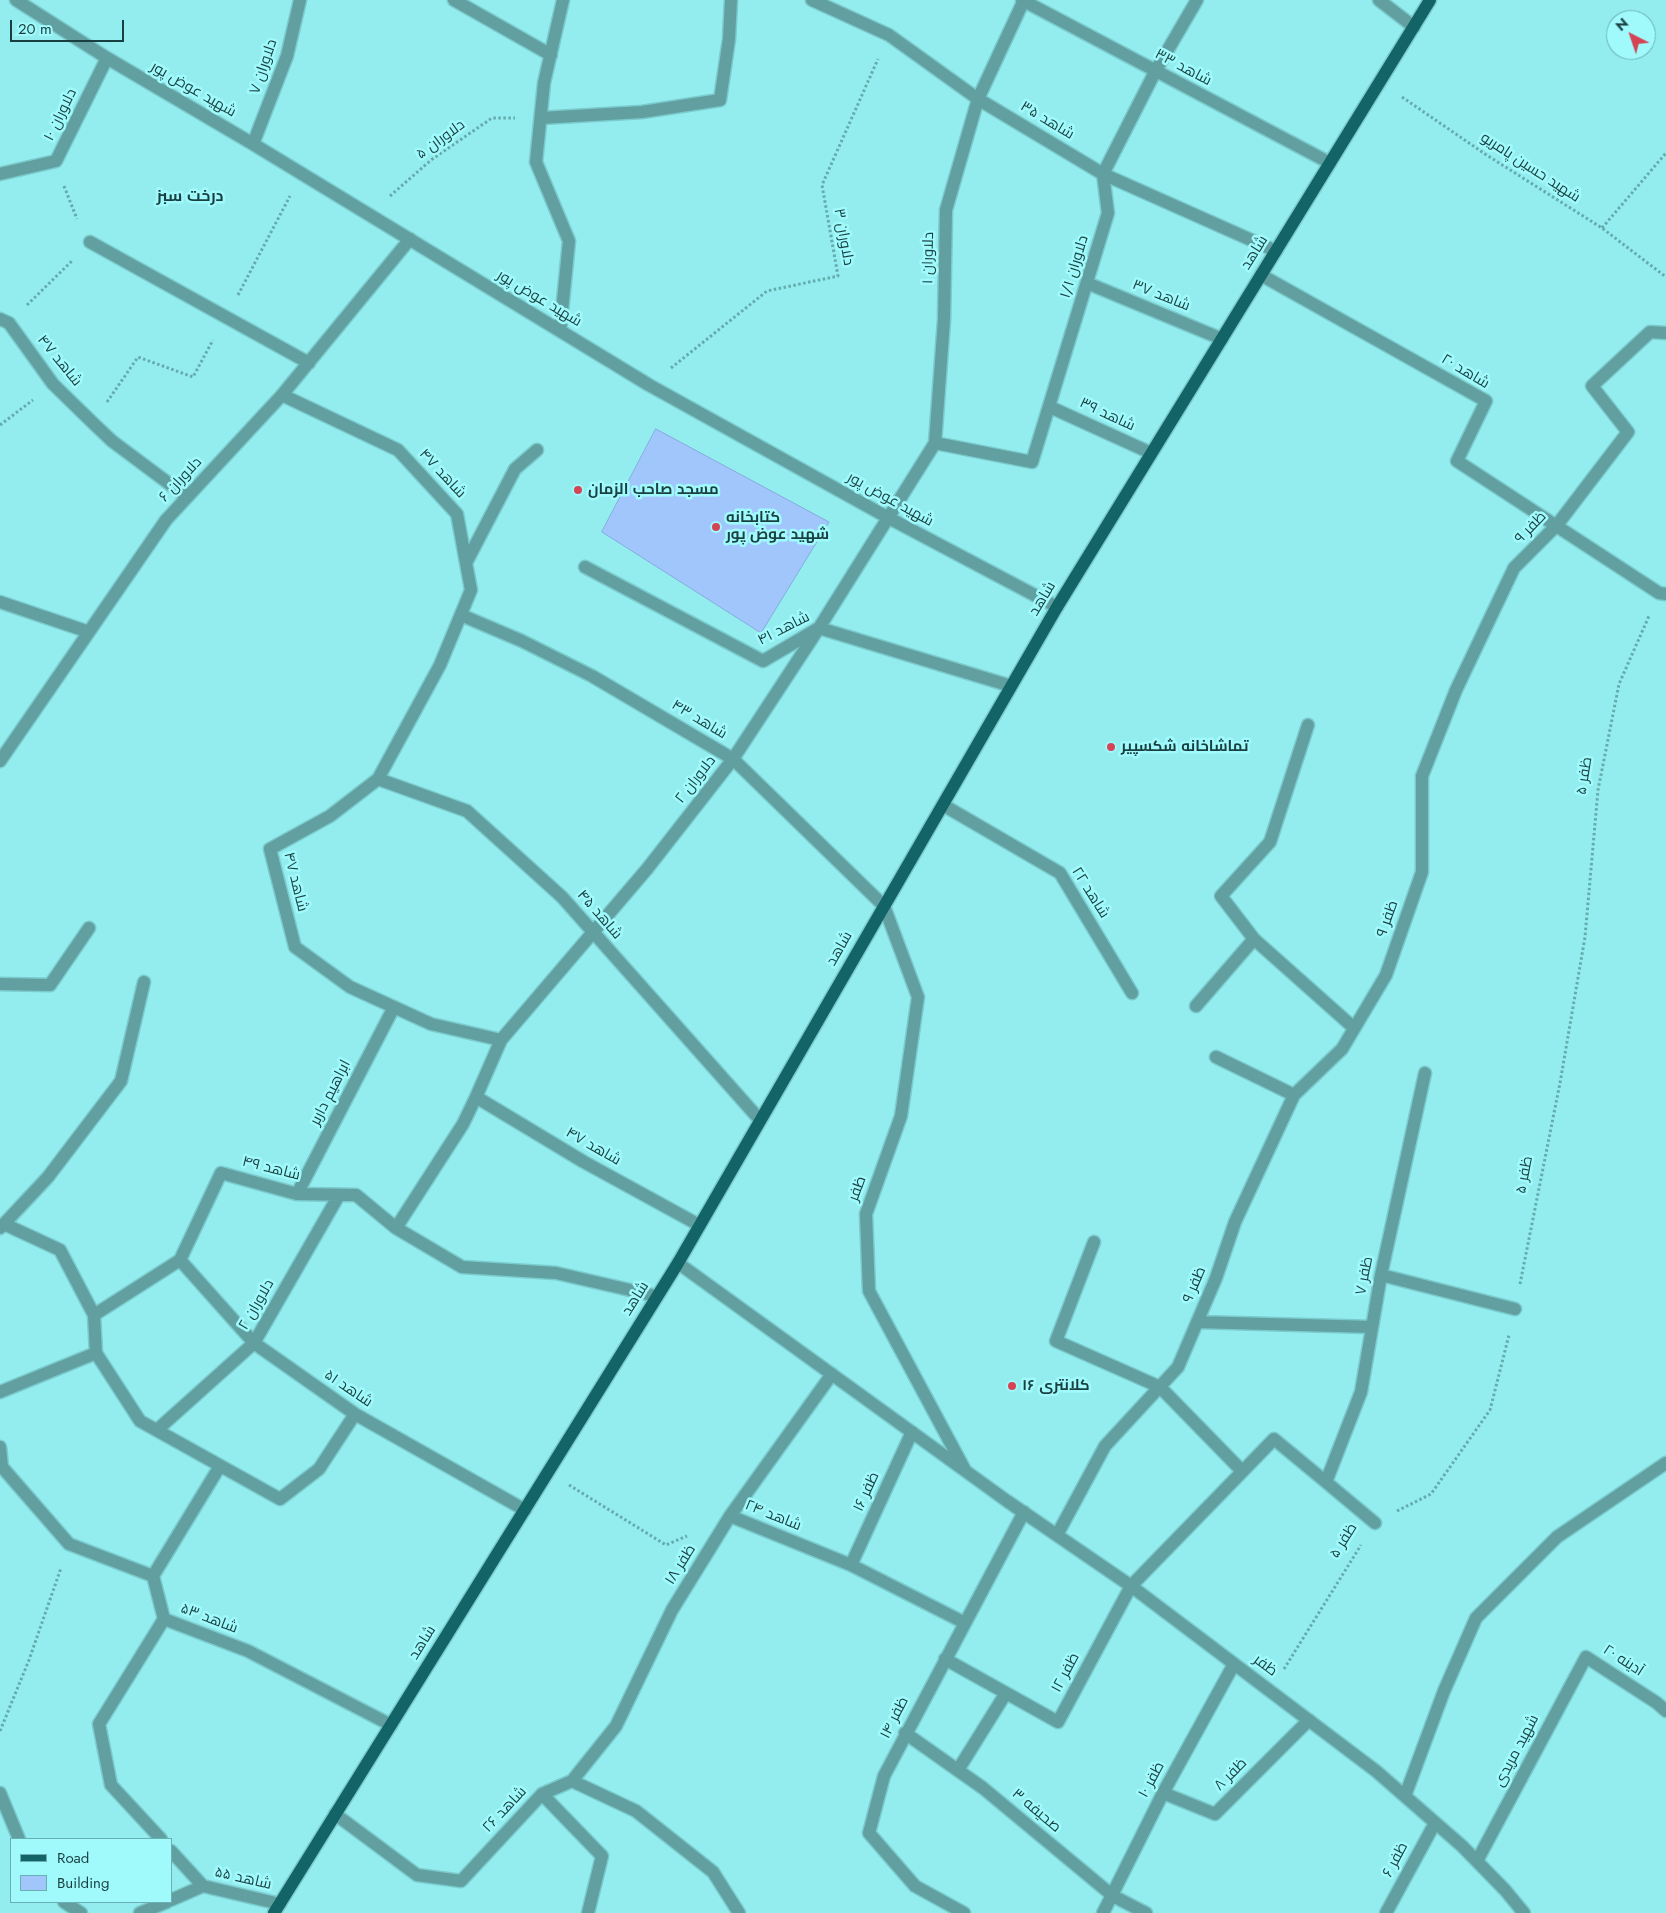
<!DOCTYPE html>
<html>
<head>
<meta charset="utf-8">
<style>
  body { margin:0 }
  #map { position:relative; width:1666px; height:1913px; overflow:hidden; background:#93edef; font-family:Jost,sans-serif }
  canvas { display:block }
  .legend { position:absolute; left:10px; top:1838px; width:162px; height:65px; box-sizing:border-box; background:#a0fafc; border:1px solid #6aafb1; margin:0; padding:6px 9px; list-style:none; font-size:15px; color:#193f40 }
  .legend li { display:flex; align-items:center; gap:10px; height:25px }
  .legend b { width:25px; border:1px solid #6aafb1 }
  .north { position:absolute; left:1606px; top:10px; width:50px; height:50px; box-sizing:border-box; background:#a0fafc; border:1px solid #6aafb1; border-radius:50%; rotate:319deg; font-size:14px; font-weight:700; line-height:20px; text-align:center; color:#193f40 }
  .north::after { content:''; display:block; margin:auto; width:18px; height:22px; background:#d54455; clip-path:polygon(50% 0,100% 100%,50% 72%,0 100%) }
  .scale { position:absolute; left:10px; top:20px; width:114px; height:22px; box-sizing:border-box; border:2px solid #193f40; border-top:0; padding-left:6px; font-size:15px; line-height:18px; white-space:nowrap; color:#193f40; -webkit-text-stroke:4px #a0fafc; paint-order:stroke }
</style>
</head>
<body>
<div id="map">
<canvas width="1666" height="1913"></canvas>
<ul class="legend">
<li><b style="height:6px;background:#136466"></b>Road</li>
<li><b style="height:14px;background:#a1c6fc"></b>Building</li>
</ul>
<div class="north">N</div>
<div class="scale">20 m</div>
</div>
<script>
const g = document.querySelector('canvas').getContext('2d');
g.lineJoin = 'round';
function fill(path, color) { g.fillStyle = color; g.fill(path, 'evenodd'); }
function strokePath(path, color, width, dash) { g.strokeStyle = color; g.lineWidth = width; g.lineCap = dash ? 'butt' : 'round'; g.setLineDash(dash || []); g.stroke(path); }
function label(font, color, halo, rows, align = 'center') {
  g.font = font + ' Jost,Cairo,sans-serif'; g.lineWidth = 5; g.setLineDash([]); g.textBaseline = 'middle'; g.strokeStyle = halo; g.fillStyle = color; for (const [text, x, y, turn = 0] of rows) {
    g.save(); g.translate(x, y); g.rotate((+turn || 0) * Math.PI / 180); g.textAlign = isNaN(turn) ? turn : align; if (halo) g.strokeText(text, 0, 0); g.fillText(text, 0, 0); g.restore();
  }
}
const building = new Path2D(`
  M656,429L829,522L761,633L602,532Z`);
fill(building, '#a1c6fc');
strokePath(building, '#86aade', 1);
const minor = new Path2D(`
  M16,0L107,58L253,144L649,385L887,517L1057,607
  M454,0L551,55
  M812,0L889,35L978,99L1103,174L1276,251
  M1022,0L1330,163
  M1379,0L1414,27
  M541,118L642,112L720,100L729,39L731,0
  M253,144L287,56L300,0
  M0,174L56,161L107,58
  M90,242L309,363
  M1261,275L1486,401L1457,461L1659,593L1666,594
  M1087,283L1222,339
  M0,319L9,323L53,384L93,423L112,441L187,497
  M560,331L569,241L536,162L544,83L563,0
  M282,395L398,450L457,514L471,590L440,665L378,779L330,816L270,849L295,947L350,987L431,1024L501,1040L476,1097L584,1162L699,1225
  M1050,407L1151,453
  M935,443L1032,462L1108,213L1103,174L1155,72L1197,0
  M466,563L515,469L537,450
  M585,567L763,661L819,628L1011,686
  M0,602L89,632
  M461,615L522,641L592,676L733,759L884,906L918,997L901,1116L866,1214L869,1291L965,1470
  M0,761L166,520L282,395L410,239
  M378,779L467,811L562,897L760,1120
  M943,805L1060,873L1132,993
  M1254,939L1354,1028
  M0,984L50,985L89,928
  M1196,1006L1254,939L1221,896L1270,842L1308,725
  M501,1040L647,869L733,759L819,628L935,443L944,320L946,210L978,99L1024,0
  M1216,1057L1294,1095
  M297,1194L394,1007
  M4,1224L48,1177L121,1081L144,982
  M0,1228L4,1224L60,1250L94,1315L180,1260L221,1173L297,1194L356,1195L396,1228L462,1267L556,1273L656,1296
  M396,1228L463,1124L476,1097
  M1094,1242L1056,1341L1160,1387L1242,1471
  M180,1260L254,1343L355,1414L525,1510
  M678,1263L1007,1501L1131,1586L1376,1771L1462,1846L1505,1890L1524,1913
  M1381,1275L1515,1309
  M94,1315L96,1353
  M1197,1322L1372,1327
  M96,1353L140,1421L280,1499L319,1469L355,1414
  M0,1392L96,1353
  M157,1430L254,1343L339,1195
  M0,1447L2,1467L69,1544L153,1576L164,1619L248,1651L391,1725
  M1326,1482L1375,1523
  M730,1516L851,1565L965,1623
  M1057,1535L1105,1446L1178,1367L1216,1278L1235,1222L1294,1095L1342,1049L1386,975L1422,872V776L1456,690L1514,568L1557,525L1628,432L1592,386L1650,332L1666,333
  M851,1565L912,1432
  M153,1576L220,1466
  M945,1659L1006,1693
  M905,1733L983,1788L1113,1896L1146,1913
  M958,1770L1006,1693L1058,1722L1131,1586L1274,1439L1326,1482L1361,1392L1381,1275L1425,1073
  M572,1781L616,1726L672,1610L730,1516L832,1374
  M0,1793L19,1839
  M1163,1793L1215,1814L1309,1720
  M542,1794L602,1856L588,1913
  M1405,1796L1444,1691L1476,1618L1557,1537L1666,1463
  M335,1814L417,1875L461,1881L542,1794L572,1781L636,1811L713,1872L739,1913
  M161,1839L111,1785L99,1724L164,1619
  M171,1851L203,1886
  M1477,1861L1586,1657L1657,1703L1666,1711
  M171,1900L203,1886L280,1904
  M64,1902L81,1913
  M140,1913L167,1902
  M964,1913L915,1886L869,1833L884,1776L1024,1512
  M1103,1913L1163,1793L1234,1664
  M1386,1913L1435,1823`);
const major = new Path2D(`
  M274,1913L678,1263L1057,607L1430,0`);
strokePath(minor, '#7bcacc', 15);
strokePath(major, '#7bcacc', 15);
strokePath(new Path2D(`
  M1402,97L1485,154L1602,228L1666,277
  M64,186L77,219
  M390,196L431,160L492,118H515
  M1602,228L1666,153
  M238,295L290,196
  M27,305L73,260
  M671,368L767,291L838,276L822,185L878,59
  M107,402L138,357L193,377L213,340
  M0,425L33,400
  M1520,1284L1560,1083L1585,937L1598,790L1619,684L1649,616
  M569,1485L666,1545L687,1536
  M1397,1511L1431,1494L1490,1410L1509,1335
  M1284,1669L1361,1545
  M0,1731L29,1660L61,1568`), '#65abac', 3, [2.5, 2.5]);
strokePath(minor, '#619fa1', 12);
strokePath(major, '#136466', 12);
for (const [x, y, r, color] of [
  [578,490,5,"#d54455"],
  [716,527,5,"#d54455"],
  [1111,747,5,"#d54455"],
  [1012,1386,5,"#d54455"]
]) { const dot = new Path2D(); dot.arc(x, y, r, 0, 2 * Math.PI); g.fillStyle = color; g.fill(dot); strokePath(dot, '#a0fafc', 2); }
label('15px', '#193f40', '#a0fafc', [
  ["دلاوران ۷",264,67,-71],
  ["شاهد ۳۳",1183,68,28],
  ["شهید عوض پور",193,90,30],
  ["دلاوران ۱۰",61,115,-64],
  ["شاهد ۳۵",1047,121,31],
  ["دلاوران ۵",441,140,-36],
  ["شهید حسین پامریو",1530,168,33],
  ["دلاوران ۳",843,237,80],
  ["شاهد",1255,253,-58],
  ["دلاوران ۱",929,258,-89],
  ["دلاوران ۱/۱",1075,267,-73],
  ["شاهد ۳۷",1161,296,22],
  ["شهید عوض پور",539,299,31],
  ["شاهد ۴۷",59,361,51],
  ["شاهد ۲۰",1465,372,31],
  ["شاهد ۳۹",1107,415,25],
  ["شاهد ۴۷",442,474,47],
  ["دلاوران ۶",181,480,-47],
  ["شهید عوض پور",890,500,29],
  ["ظفر ۹",1531,528,-46],
  ["شاهد",1043,599,-59],
  ["شاهد ۴۱",784,629,-27],
  ["شاهد ۴۳",699,720,31],
  ["ظفر ۵",1585,776,-81],
  ["دلاوران ۲",696,780,-52],
  ["شاهد ۴۷",295,882,76],
  ["شاهد ۲۲",1090,893,58],
  ["شاهد ۴۵",599,915,49],
  ["ظفر ۹",1388,919,-71],
  ["شاهد",840,949,-60],
  ["ابراهیم داربر",331,1093,-63],
  ["شاهد ۴۷",593,1147,30],
  ["شاهد ۴۹",271,1169,14],
  ["ظفر ۵",1525,1175,-79],
  ["ظفر",858,1189,-70],
  ["ظفر ۷",1365,1276,-79],
  ["ظفر ۹",1195,1285,-67],
  ["شاهد",636,1299,-58],
  ["دلاوران ۲",257,1305,-60],
  ["شاهد ۵۱",348,1389,34],
  ["ظفر ۱۶",867,1492,-65],
  ["شاهد ۲۴",773,1516,22],
  ["ظفر ۵",1344,1541,-58],
  ["ظفر ۱۸",681,1565,-58],
  ["شاهد ۵۳",209,1619,21],
  ["شاهد",423,1643,-58],
  ["آدینه ۲۰",1623,1661,33],
  ["ظفر",1265,1666,37],
  ["ظفر ۱۲",1066,1673,-62],
  ["ظفر ۱۴",895,1718,-63],
  ["شهید مریدی",1517,1751,-62],
  ["ظفر ۸",1231,1775,-45],
  ["ظفر ۱۰",1152,1780,-62],
  ["شاهد ۲۶",505,1810,-47],
  ["صحیفه ۳",1036,1811,40],
  ["ظفر ۶",1396,1860,-62],
  ["شاهد ۵۵",243,1879,13]
]);
label('bold 15px', '#193f40', '#a0fafc', [
  ["مسجد صاحب الزمان",588,490],
  ["کتابخانه",726,518],
  ["شهید عوض پور",726,535],
  ["تماشاخانه شکسپیر",1121,747],
  ["کلانتری ۱۶",1022,1386]
], 'left');
label('bold 16px', '#193f40', '#a0fafc', [
  ["درخت سبز",190,197]
]);
</script>
</body>
</html>
